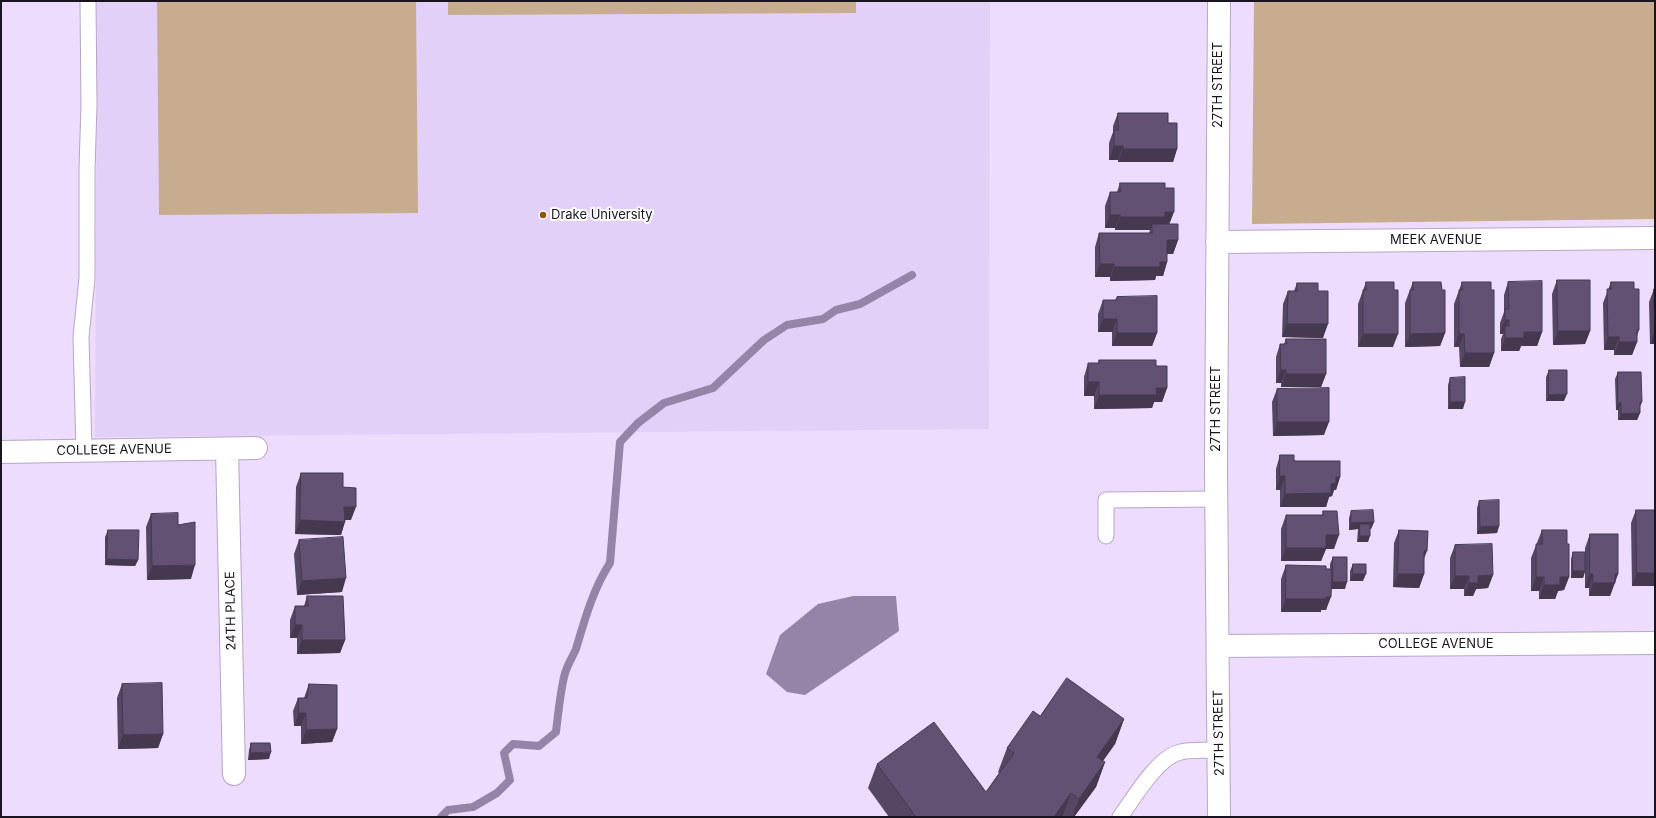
<!DOCTYPE html>
<html>
<head>
<meta charset="utf-8">
<style>
  body { margin:0 }
  #map { position:relative; width:1656px; height:818px; overflow:hidden; background:#eddcfe; font-family:Inter,sans-serif }
  canvas { display:block }
  .frame { position:absolute; inset:0; border:2px solid #19141f; pointer-events:none }
</style>
</head>
<body>
<div id="map">
<canvas width="1656" height="818"></canvas>
<div class="frame"></div>
</div>
<script>
const g = document.querySelector('canvas').getContext('2d');
g.lineJoin = 'round';
function fill(path, color) { g.fillStyle = color; g.fill(path, 'evenodd'); }
function strokePath(path, color, width, dash) { g.strokeStyle = color; g.lineWidth = width; g.lineCap = dash ? 'butt' : 'round'; g.setLineDash(dash || []); g.stroke(path); }
function label(font, color, halo, rows, align = 'center') {
  g.font = font + ' Inter,sans-serif'; g.lineWidth = 4; g.setLineDash([]); g.textBaseline = 'middle'; g.strokeStyle = halo; g.fillStyle = color; for (const [text, x, y, turn = 0] of rows) {
    g.save(); g.translate(x, y); g.rotate((+turn || 0) * Math.PI / 180); g.textAlign = isNaN(turn) ? turn : align; if (halo) g.strokeText(text, 0, 0); g.fillText(text, 0, 0); g.restore();
  }
}
fill(new Path2D(`
  M97,1H990L989,429L95,437Z`), '#e3d0f8');
fill(new Path2D(`
  M157,1H416L418,213L159,215Z
  M448,1H856V13L448,15Z
  M1254,1H1655V219L1252,224Z`), '#c7ac8f');
fill(new Path2D(`
  M853,596H896L899,631L805,695L787,692L766,674L780,635L818,604Z`), '#9683a8');
strokePath(new Path2D(`
  M441,817L448,810L473,807L497,793L510,780L504,753L513,744L539,746L556,732C558,714 560,695 564,677C566,667 572,658 576,649C585,619 593,589 610,563L620,442L638,423L664,403L713,388L764,340L787,325L823,319L836,310L860,304L912,275`), '#9683a8', 8);
const service = new Path2D(`
  M84,451L81,337L87,278V169L89,105L88,1
  M1106,536V500L1216,499
  M1120,817C1134,798 1158,756 1181,752C1193,749 1207,751 1219,750`);
const minor = new Path2D(`
  M1219,1L1216,466L1219,817
  M1217,242L1655,238
  M227,449L234,774
  M1,452L256,448
  M1218,646L1655,643`);
strokePath(service, '#b5a6c5', 17);
strokePath(minor, '#b5a6c5', 24);
strokePath(service, '#fff', 15);
strokePath(minor, '#fff', 22);
fill(new Path2D(`
  M1118,113L1168,123L1177,149L1173,162H1118V160H1109V143L1113,132V126Z
  M1120,183L1165,188L1169,224L1178,240L1173,254H1167V262L1163,276H1156L1155,280L1110,281V277H1095V247L1099,233H1149L1150,230H1115V228H1105V206L1110,192H1117Z
  M1557,280L1590,331L1585,344L1553,345L1552,294Z
  M1366,282L1394,290L1393,347H1358V304Z
  M1413,282L1442,290L1445,333L1440,346L1405,347V303Z
  M1462,282L1491,290L1494,353L1489,367H1460L1459,347H1454V304Z
  M1508,282L1542,332L1537,346H1521L1519,351H1501V339L1503,334H1500V323L1504,312V295Z
  M1611,282L1634,289L1637,342L1632,355H1614V350H1604L1603,303Z
  M1297,283L1318,291L1323,338L1282,337L1283,304L1288,291H1294Z
  M1654,289L1655,344H1650L1649,302Z
  M1117,297L1157,333L1152,346H1112V332H1098V314L1103,300H1115Z
  M1286,339L1326,374L1321,387H1281V383H1276V357L1280,344H1284Z
  M1099,360L1156,366L1167,388L1162,402H1154L1152,408L1094,409V396H1084V377L1088,363H1098Z
  M1549,370L1564,401H1546V377Z
  M1618,372L1640,409V413L1637,420H1618V410H1616L1615,379Z
  M1450,378L1463,409H1448V385Z
  M1277,389L1324,435L1273,436L1272,402Z
  M1280,455L1340,477L1336,490H1334L1332,496L1329,497L1326,507H1280V490H1276V469Z
  M301,473L343,487L351,520H345L341,535L295,534L296,487Z
  M1479,501L1499,526L1497,533L1477,534V508Z
  M1636,510L1655,586H1632L1631,523Z
  M1323,511L1334,549H1326L1321,561H1281V529L1286,515H1322Z
  M1351,511L1374,522L1371,529H1370L1368,542H1357L1358,529L1349,530V518Z
  M151,514L178,525L191,579L147,580L146,527Z
  M108,530L138,560L135,566L105,565V537Z
  M1399,530L1424,559V574L1419,588L1393,587L1394,543Z
  M1542,530L1567,544L1569,577L1564,590L1558,591L1555,599H1539V591H1531V558Z
  M1590,534L1618,574L1610,596H1589V588H1585V572L1583,578H1571V559L1573,552H1585V548Z
  M299,540L342,592L297,595L294,554Z
  M1455,545L1493,575L1488,588L1476,589L1473,596H1464V589H1450V558Z
  M1333,557L1345,589H1331L1326,610H1321V612H1281V579L1286,565L1330,569V564Z
  M1353,564L1363,581H1350V571Z
  M307,596L345,640L340,653L297,654V638H290V620L295,606H304Z
  M122,684L163,734L158,748L118,749L117,698Z
  M309,684L337,729L332,742L301,744V726H294L293,711L298,698H304Z
  M1040,716L1124,719L1115,744L1103,761L1105,762L1096,787L1074,817H889L868,788L877,764L986,792L999,773L998,772L1007,748Z
  M251,743L269,759L248,760L249,750Z`), '#554663');
fill(new Path2D(`
  M1114,146H1123L1118,160H1109Z
  M1123,149H1177L1173,162H1118Z
  M1165,212H1174L1169,225L1152,224L1150,230H1115L1120,217Z
  M1110,215H1120L1115,228H1105Z
  M1167,240H1178L1173,254H1163Z
  M1160,262H1167L1163,276H1156L1155,280L1110,281L1114,267Z
  M1100,264H1114L1110,277H1095Z
  M1103,319H1117L1112,332H1098Z
  M1505,320H1509L1505,329V326L1503,334H1500Z
  M1287,324H1328L1323,338L1282,337Z
  M1637,330H1639L1635,342H1637L1632,355H1614L1619,342Z
  M1655,330V344H1650Z
  M1558,331H1590L1585,344L1553,345Z
  M1524,332H1542L1537,346H1521L1519,351H1501L1505,338Z
  M1117,333H1157L1152,346H1112Z
  M1445,333L1440,346L1405,347L1410,334Z
  M1363,334H1398L1393,347H1358Z
  M1459,334H1464L1459,347H1454Z
  M1608,337H1619L1614,350H1604Z
  M1465,353H1494L1489,367H1460Z
  M1281,370H1286L1281,383H1276Z
  M1286,374H1326L1321,387H1281Z
  M1088,382H1099L1094,396H1084Z
  M1156,388H1167L1162,402H1154L1152,408L1094,409L1099,395Z
  M1567,394L1564,401H1546L1549,395Z
  M1450,402H1465L1463,409H1448Z
  M1640,402H1642L1639,409Z
  M1618,403H1621L1618,410H1616Z
  M1640,413L1637,420H1618L1621,414Z
  M1277,422H1329L1324,435L1273,436Z
  M1280,476H1285L1280,490H1276Z
  M1336,477H1340L1336,490H1334L1332,496L1329,497L1326,507H1280L1285,494Z
  M344,507H356L351,520H339Z
  M300,520L345,522L341,535L295,534Z
  M1374,522L1371,529H1360V524L1358,529L1349,530L1351,523Z
  M1499,526L1497,533L1477,534L1480,527Z
  M1326,535H1339L1334,549H1326L1321,561H1281L1286,548Z
  M1360,536H1370L1368,542H1357Z
  M1424,551H1427L1422,564Z
  M107,559L138,560L135,566L105,565Z
  M195,565L191,579L147,580L152,566Z
  M1573,571H1585L1583,578H1571Z
  M1637,573H1655V586H1632Z
  M1353,574H1366L1363,581H1350Z
  M1398,574H1424L1419,588L1393,587Z
  M1590,574H1593L1589,588H1585Z
  M1615,574H1618L1610,596H1589L1593,583Z
  M1493,575L1488,588L1476,589L1473,596H1464L1469,583L1478,576Z
  M1455,576H1469L1464,589H1450Z
  M1536,577H1544L1539,591H1531Z
  M1560,577H1569L1564,590L1558,591L1555,599H1539L1544,585Z
  M346,578L342,592L297,595L302,581Z
  M1333,582H1347L1345,589H1331Z
  M1326,597H1331L1326,610H1321V612H1281L1286,599Z
  M295,625H302L297,638H290Z
  M302,640H345L340,653L297,654Z
  M299,713H306L301,726H294Z
  M1124,719L1115,744L1088,781L1097,757Z
  M337,729L332,742L301,744L306,730Z
  M163,734L158,748L118,749L123,735Z
  M271,752L269,759L248,760L251,753Z
  M1105,762L1096,787L1074,817H1072L1079,799Z
  M1071,793L1062,817H1054Z`), '#453950');
const building = new Path2D(`
  M1118,113H1168V123H1177V149H1123V146H1114V130H1118Z
  M1120,183H1165V188H1174V212H1165V217H1120V215H1110V192H1120Z
  M1152,224H1178V240H1167V262H1160V267H1114V264H1100L1099,233H1152Z
  M1557,280H1590V331H1558Z
  M1542,281V332H1524V338H1505V326H1509V320H1505V309H1509L1508,282Z
  M1366,282H1394V290H1398V334H1363V290H1366Z
  M1413,282H1441L1442,290H1445V333L1410,334V290H1413Z
  M1462,282H1491V290H1494V353H1465L1464,334H1459V290H1462Z
  M1611,282H1634V289H1639V330H1637V342H1619V337H1608L1607,289H1611Z
  M1297,283H1318V291H1328V324H1287L1288,291H1297Z
  M1654,289H1655V330Z
  M1157,296V333H1117V319H1103V300H1117V297Z
  M1286,339H1326V374H1286V370H1281L1280,344H1286Z
  M1099,360H1156V366H1167V388H1156L1157,395H1099V382H1088V363H1099Z
  M1549,370H1567V394L1549,395Z
  M1618,372H1641L1642,402H1640V413L1621,414V403H1618Z
  M1465,377V402H1450V378Z
  M1329,388V422H1277V389Z
  M1280,455H1294V461H1340V477H1336V483L1331,484V493L1285,494V476H1280Z
  M301,473H343V487L356,488V507H344L345,522L300,520Z
  M1499,500V526L1480,527L1479,501Z
  M1373,510L1374,522L1351,523V511Z
  M1636,510H1655V573H1637Z
  M1323,511H1337L1339,535H1326V548H1286V515H1323Z
  M178,513V525L195,522V565L152,566L151,514Z
  M1360,524H1370V536H1360Z
  M108,530H139L138,560L107,559Z
  M1399,530L1428,531L1427,551H1424V574H1398Z
  M1542,530H1567V544H1569V577H1560V585H1544V577H1536V544H1542Z
  M1590,534H1618V574H1615V583H1593V574H1590Z
  M343,537L346,578L302,581L299,540Z
  M1492,544L1493,575L1478,576V583H1469V576H1455V545Z
  M1573,552H1585V571H1573Z
  M1333,557H1347V582H1333Z
  M1353,564H1366V574H1353Z
  M1286,565L1326,566V569H1332L1331,597H1326V599H1286Z
  M307,596H343L345,640H302V625H295V606H308Z
  M1067,678L1124,719L1097,757L1105,762L1079,799L1071,793L1054,817H916L877,764L934,722L986,792L1014,753L1007,748L1033,711L1040,716Z
  M162,683L163,734L123,735L122,684Z
  M309,684L337,685V729L306,730V713H299L298,698H307Z
  M251,743H270L271,752L251,753Z`);
fill(building, '#635173');
strokePath(building, '#453950', 1);
for (const [x, y, r, color] of [
  [543,215,4,"#8a5602"]
]) { const dot = new Path2D(); dot.arc(x, y, r, 0, 2 * Math.PI); g.fillStyle = color; g.fill(dot); strokePath(dot, '#fff', 1.5); }
label('13px', '#19141f', '#fff', [
  ["27TH STREET",1218,85,-90],
  ["MEEK AVENUE",1436,240],
  ["27TH STREET",1216,409,-90],
  ["COLLEGE AVENUE",114,450,-1],
  ["24TH PLACE",231,611,-91],
  ["COLLEGE AVENUE",1436,644],
  ["27TH STREET",1219,733,-91]
]);
label('13px', '#19141f', '#fff', [
  ["Drake University",551,215]
], 'left');
</script>
</body>
</html>
